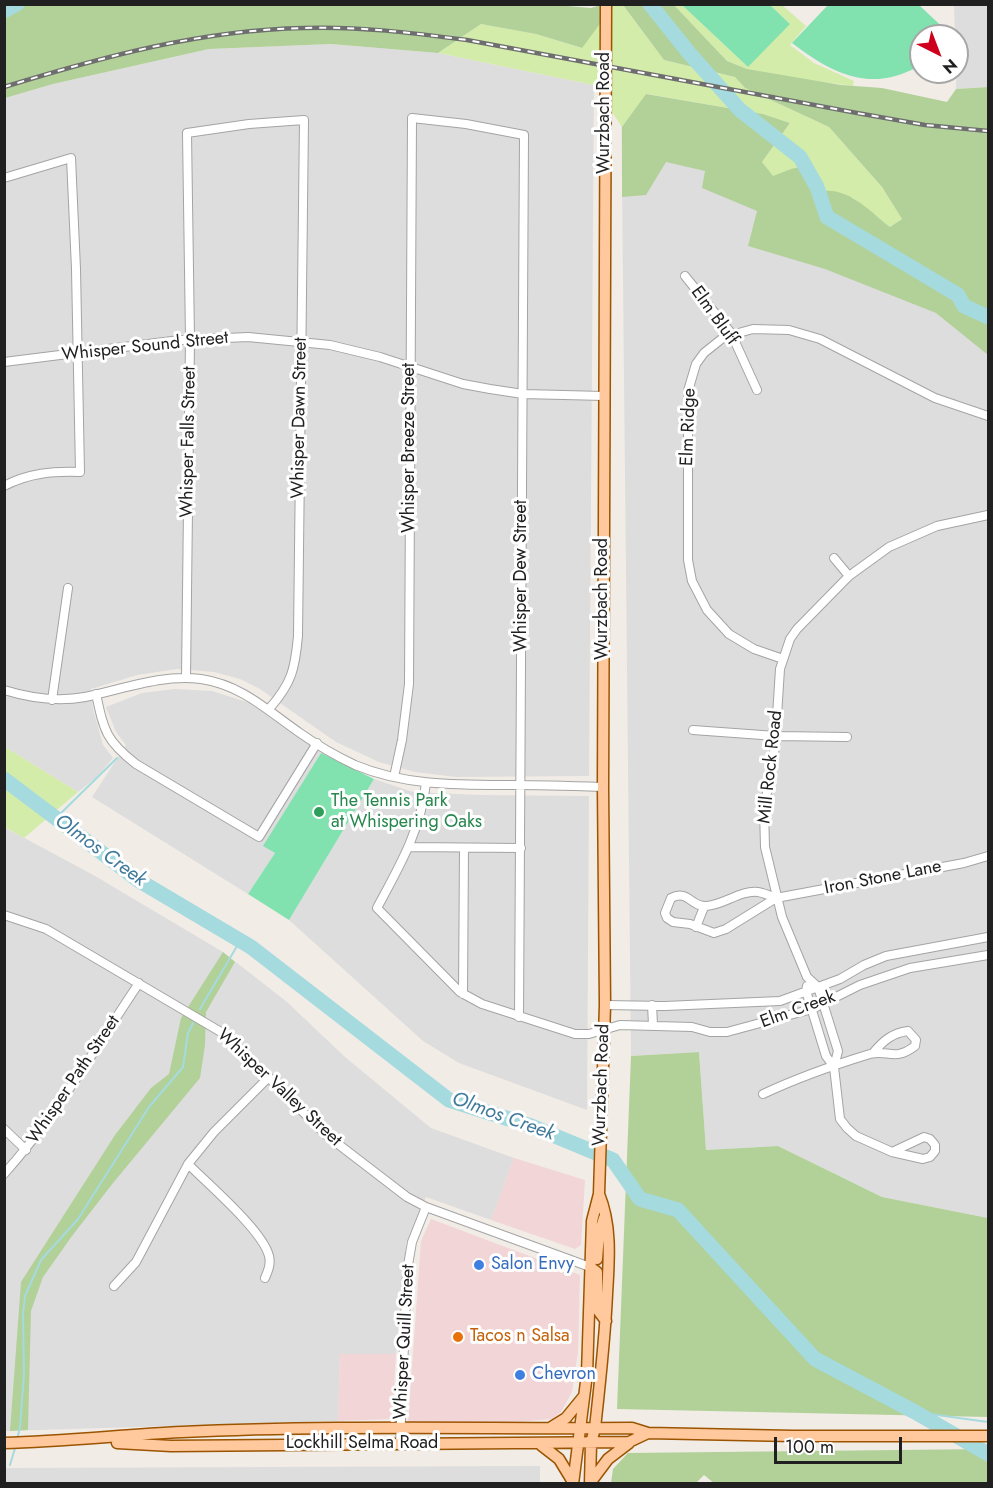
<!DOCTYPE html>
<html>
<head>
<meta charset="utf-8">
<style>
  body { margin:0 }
  #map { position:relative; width:993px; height:1488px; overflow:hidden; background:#f1ece6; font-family:Jost,sans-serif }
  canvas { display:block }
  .frame { position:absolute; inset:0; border:6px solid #202020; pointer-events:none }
  .north { position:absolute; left:909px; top:24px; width:60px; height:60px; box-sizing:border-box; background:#fff; border:2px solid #a6a6a6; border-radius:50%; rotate:138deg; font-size:16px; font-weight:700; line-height:24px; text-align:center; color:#202020 }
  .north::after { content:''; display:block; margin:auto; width:21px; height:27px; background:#cf001b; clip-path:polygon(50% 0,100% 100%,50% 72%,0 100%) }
  .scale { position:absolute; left:774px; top:1437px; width:128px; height:27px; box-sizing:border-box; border:3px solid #202020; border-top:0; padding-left:8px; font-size:18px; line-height:21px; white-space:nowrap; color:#202020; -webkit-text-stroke:4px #fff; paint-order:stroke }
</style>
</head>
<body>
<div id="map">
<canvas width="993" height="1488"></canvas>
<div class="frame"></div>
<div class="north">N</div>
<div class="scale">100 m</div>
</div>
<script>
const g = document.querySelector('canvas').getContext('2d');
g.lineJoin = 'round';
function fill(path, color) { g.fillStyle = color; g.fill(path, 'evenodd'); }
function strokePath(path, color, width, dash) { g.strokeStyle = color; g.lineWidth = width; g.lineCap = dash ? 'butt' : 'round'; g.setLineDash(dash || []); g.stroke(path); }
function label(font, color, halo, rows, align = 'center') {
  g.font = font + ' Jost,sans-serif'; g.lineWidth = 6; g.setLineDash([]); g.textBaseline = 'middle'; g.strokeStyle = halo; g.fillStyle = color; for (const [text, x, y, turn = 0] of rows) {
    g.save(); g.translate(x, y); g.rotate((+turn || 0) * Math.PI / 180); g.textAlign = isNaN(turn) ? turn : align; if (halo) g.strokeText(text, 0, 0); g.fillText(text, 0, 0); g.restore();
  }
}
fill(new Path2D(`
  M954,5H988V87L956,89L957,36H955Z
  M331,44L438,53L594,85L589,776L456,777L415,772L379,762L336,742L260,689L240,679L214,672L177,669L137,675L91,689L93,709L103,745L113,758L97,777L78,792L5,747L4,98L53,84L209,49Z
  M621,87L988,321V1218L882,1197L778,1146L706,1150L699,1052L631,1056Z
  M175,689L212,691L253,704L321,753L264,846L275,853L248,894L92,797L126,745L116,732L106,707L142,693Z
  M374,779L413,792L479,795L589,796L587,1110L459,1063L423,1041L289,920Z
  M4,827L95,876L223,952L287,1002L345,1057L431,1128L514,1158L491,1220L426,1197L406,1243L396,1354H340L338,1421L5,1431Z
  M540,1466V1483L5,1484L4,1468Z`), '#dedddd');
fill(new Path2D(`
  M514,1158L585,1180L581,1245L575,1249L491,1220Z
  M431,1219L580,1275L578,1352L572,1392L561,1412L552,1419L489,1424L408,1423L421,1241Z
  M340,1354H396L392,1419L338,1421Z`), '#f2d5d7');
fill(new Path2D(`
  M614,5H623L664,60L735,77L745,88L829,127L882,187L902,219L890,227L853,198L824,192L791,169L773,177L762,162L790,123L763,114L647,94L622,127L594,85L438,53L481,24L536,34L581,48Z
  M674,5H682L748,67L789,23L770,5H782L806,26L790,45L814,63L854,81L853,86L785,77L747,69L727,61Z
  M5,747L78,792L24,838L5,827Z`), '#d3ecaa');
fill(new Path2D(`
  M544,4L591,8L601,5H614L582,48L536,34L481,24L438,53L331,44L209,49L53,84L5,98V5Z
  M623,5H674L727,61L747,69L841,85L882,88L947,102L956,89L988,87V355L936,313L825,269L748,246L757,211L702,188L705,171L666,162L646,195L622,197V127L646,94L763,114L790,123L762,162L773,176L791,169L809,165L824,191C849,188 871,212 890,227L902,219L882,187L829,127L745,88L735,77L664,60Z
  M223,952L235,962L206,1012L205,1045L200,1078L113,1183L72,1236L43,1277L31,1311L28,1430L10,1431L21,1282L115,1135L151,1088L169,1074L181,1018Z
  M699,1052L706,1150L778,1146L882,1197L988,1218V1417L617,1409L631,1056Z
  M988,1449V1483L715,1484L704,1475L696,1483H611L613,1469L628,1453Z`), '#b1d199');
fill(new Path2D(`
  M682,5H770L790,24L748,67Z
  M828,5H919L952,36H921V65C871,94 833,74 792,43Z
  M321,753L374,779L289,920L248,894L275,853L263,846Z`), '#81e2b0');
strokePath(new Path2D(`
  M56,818L117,758
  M200,1009L240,941
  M915,1412L988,1422
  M17,1440L20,1427L24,1374L23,1313L25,1296L41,1260L78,1219L149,1107L183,1067L188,1033L193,1023
  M10,1465L16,1445`), '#a5dadf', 2);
strokePath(new Path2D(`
  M650,4L689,53L740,110L800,157L817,187L827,217L958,295L964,306L988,317
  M4,11L17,4
  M4,779L138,880L251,947L449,1100L531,1126L613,1160L640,1199L678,1210L815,1359L915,1412L988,1454`), '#a5dadf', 15);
const minor = new Path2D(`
  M4,178L71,158L76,269L80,472C53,471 29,473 4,486
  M685,276L731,333L757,390
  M4,362L180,340L248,337L330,345L380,357L463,384L490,389L523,394L604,396
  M834,558L849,576
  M783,659L754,649L729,634L707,610L692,581L688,560V391L696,364L704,353L724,337L753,329L789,330L820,339L935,398L988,416
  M186,678L190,339L187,133L249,124L304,120L298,636C295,669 292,683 269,709
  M4,690C30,698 58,702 85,697C124,689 161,674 201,679C242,685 268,711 300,733C317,745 336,756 355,765C405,786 458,785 512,785C542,785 573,786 603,787
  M96,694C104,731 106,741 136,764L259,837L317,743
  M52,700L68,588
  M693,730L776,736L847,737
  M394,777L402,740L409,684L412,118L466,124L524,135L519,1017
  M426,783C421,830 399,867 377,908L460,992L482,1004L575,1034H589L620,1025L692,1027L710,1032H727L812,1009L860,985L910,968L988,955
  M409,847L521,848
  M776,898C771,896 764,893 758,892C740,890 724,905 706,906C691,907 688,889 671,898L665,913L667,918L673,922L690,924L714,933L726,929L776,898L964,863L988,856
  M4,915L46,929L226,1035L325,1134L407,1197L426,1207L590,1267
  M696,927L704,907
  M807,986L806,991L826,1056L834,1067
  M463,994L464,848
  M605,1005L665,1006L780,1001L840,979L864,965L886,956L988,937
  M652,1005L653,1025
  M763,1094C797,1078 834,1065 870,1054C888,1049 894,1062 915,1046L916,1040L908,1031C892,1033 883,1041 873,1053
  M4,1129L26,1150
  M892,1152L924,1137L930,1139L935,1145V1151L930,1157L923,1159L892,1152L856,1136L847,1128L840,1119L834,1067L838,1051L818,987L807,977L782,917L765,847L764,809L775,747L780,669L790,639L797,629L849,576L889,547L937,526L988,515
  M188,1164C208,1184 263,1231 269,1256C271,1264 268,1271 265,1278
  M4,1174C56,1116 96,1047 139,983
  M114,1286L136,1262L188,1164L214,1132L269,1077
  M400,1444L407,1271L412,1242L426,1207`);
const major = new Path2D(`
  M597,1259L599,1234L604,1218
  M590,1267L597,1272V1309L606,1321
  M550,1428L566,1418L584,1396
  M4,1443C64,1441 123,1435 182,1432C332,1425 482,1429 632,1428L648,1433L793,1436H988
  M117,1443L171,1446L629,1442L648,1433
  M541,1445L559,1459L573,1482
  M590,1483L608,1459L629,1443
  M573,1484L587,1374L592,1221L599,1194L605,1005L603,787L606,4
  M590,1484L591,1443L595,1428C600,1383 605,1339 607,1294C609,1260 612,1226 599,1194`);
strokePath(minor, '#a4a4a4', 10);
strokePath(major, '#9b5400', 13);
strokePath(minor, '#fff', 8);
strokePath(major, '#ffc89d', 10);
const rail = new Path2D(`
  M4,87C102,57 201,30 304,28C358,26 413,33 467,40L857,113L925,125L988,131`);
strokePath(rail, '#6e6e6e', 4.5);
strokePath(rail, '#fff', 2, [7]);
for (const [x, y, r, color] of [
  [319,812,6,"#2e9e5b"],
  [479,1265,6,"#3f7fe0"],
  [458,1337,6,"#e8710a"],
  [520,1375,6,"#3f7fe0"]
]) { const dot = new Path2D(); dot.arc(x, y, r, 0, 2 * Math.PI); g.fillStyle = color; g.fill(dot); strokePath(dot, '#fff', 2); }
label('18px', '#202020', '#fff', [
  ["Wurzbach Road",605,113,-90],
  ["Elm Bluff",714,316,54],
  ["Whisper Sound Street",145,347,-6],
  ["Whisper Dawn Street",300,418,-89],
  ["Elm Ridge",689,427,-88],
  ["Whisper Falls Street",189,442,-89],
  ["Whisper Breeze Street",410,448,-90],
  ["Whisper Dew Street",522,576,-90],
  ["Wurzbach Road",603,599,-90],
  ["Mill Rock Road",771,767,-84],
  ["Iron Stone Lane",883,878,-11],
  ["Elm Creek",798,1010,-20],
  ["Whisper Path Street",74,1080,-56],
  ["Wurzbach Road",602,1085,-88],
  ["Whisper Valley Street",279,1088,43],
  ["Whisper Quill Street",405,1342,-87],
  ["Lockhill Selma Road",362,1444]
]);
label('18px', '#27864d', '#fff', [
  ["The Tennis Park",331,802],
  ["at Whispering Oaks",331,823]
], 'left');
label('18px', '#366cbe', '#fff', [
  ["Salon Envy",491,1265],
  ["Chevron",532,1375]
], 'left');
label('18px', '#c56008', '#fff', [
  ["Tacos n Salsa",470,1337]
], 'left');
label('italic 20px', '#407a9b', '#fff', [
  ["Olmos Creek",100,851,36],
  ["Olmos Creek",503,1117,20]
]);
</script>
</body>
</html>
